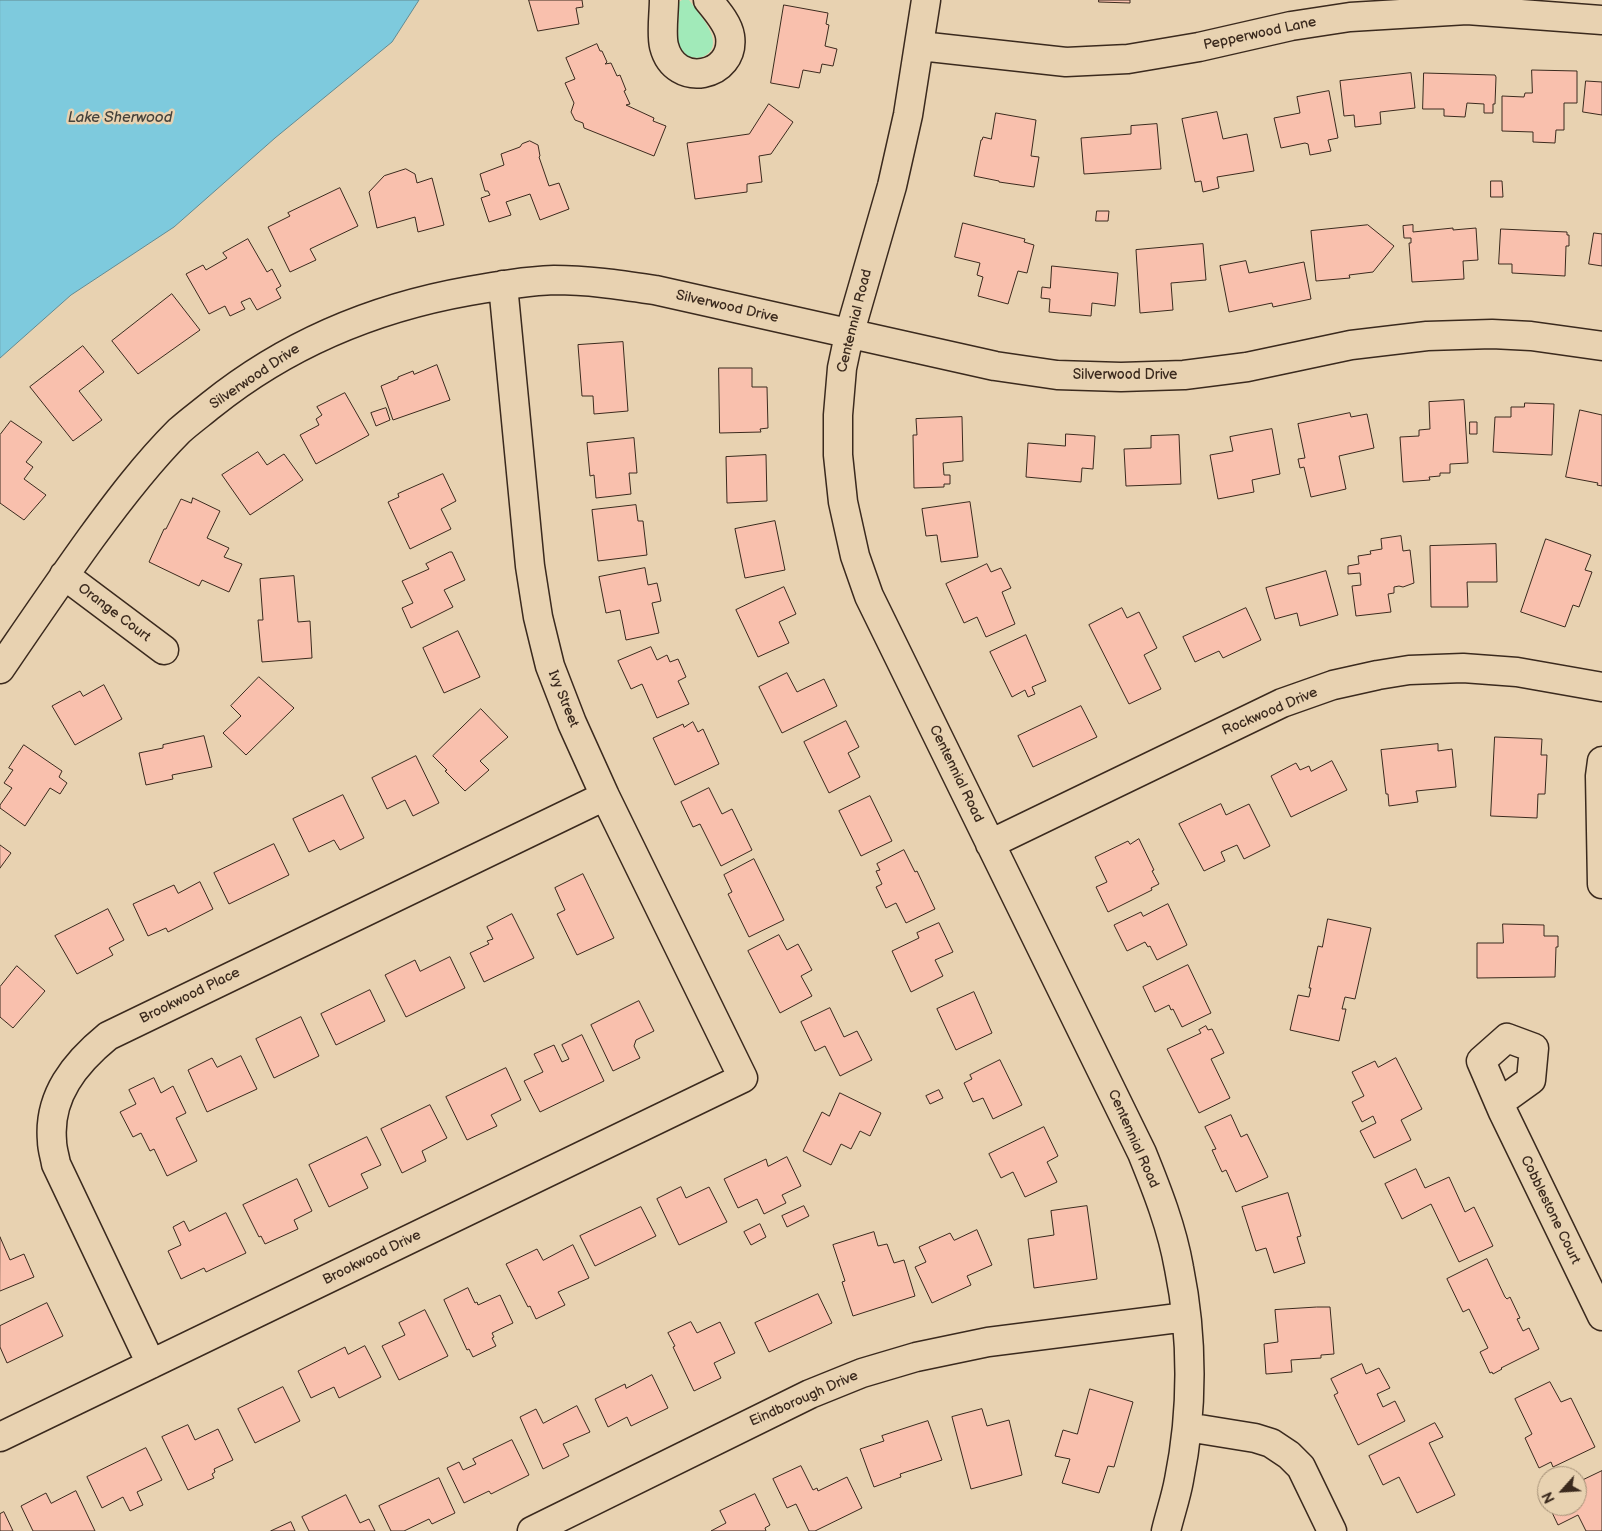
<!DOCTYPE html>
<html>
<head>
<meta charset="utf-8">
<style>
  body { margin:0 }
  #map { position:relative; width:1602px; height:1531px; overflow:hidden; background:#e8d2b1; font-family:"Balsamiq Sans",sans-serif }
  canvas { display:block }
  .north { position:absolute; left:1537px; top:1466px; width:50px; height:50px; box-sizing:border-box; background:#e8d2b1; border:1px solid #a38f76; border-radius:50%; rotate:244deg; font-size:14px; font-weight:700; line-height:20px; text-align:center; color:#3b2a1e }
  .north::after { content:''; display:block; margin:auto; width:18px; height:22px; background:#3b2a1e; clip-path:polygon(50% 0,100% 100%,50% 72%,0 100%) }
</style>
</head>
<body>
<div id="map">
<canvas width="1602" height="1531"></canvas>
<div class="north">N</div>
</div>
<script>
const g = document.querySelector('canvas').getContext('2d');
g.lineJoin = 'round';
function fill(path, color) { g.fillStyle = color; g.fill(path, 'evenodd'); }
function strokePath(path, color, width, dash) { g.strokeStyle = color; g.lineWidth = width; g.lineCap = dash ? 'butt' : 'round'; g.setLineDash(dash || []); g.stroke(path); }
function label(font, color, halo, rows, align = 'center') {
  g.font = font + ' "Balsamiq Sans",sans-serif'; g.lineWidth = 5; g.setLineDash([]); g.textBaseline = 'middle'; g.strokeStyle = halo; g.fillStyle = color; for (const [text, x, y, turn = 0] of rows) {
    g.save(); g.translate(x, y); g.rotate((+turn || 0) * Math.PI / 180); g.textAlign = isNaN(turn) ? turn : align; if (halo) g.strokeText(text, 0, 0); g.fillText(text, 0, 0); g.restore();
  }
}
fill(new Path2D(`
  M682,0H689C698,13 726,42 706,55C700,59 694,58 687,56L678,45L679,2Z`), '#a1eab9');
const water = new Path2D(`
  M0,0H419L392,42L275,138L174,227L71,295L0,358Z`);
fill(water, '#7ecadd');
strokePath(water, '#638a91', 1);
const building = new Path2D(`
  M529,0H582L583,7L576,8L579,24L538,31Z
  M1099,0H1130V3L1099,2Z
  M784,5L828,13L826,24L829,25L825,46L837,49L833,66L822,64L820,73L803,70L799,88L771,83Z
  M597,44L600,51H602L607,62L605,64L611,63L617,76L620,75L626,90L624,91L630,104L626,105L654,118L653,121L666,126L654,156L584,128L583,123L575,120L571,112L574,103L565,83L575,79L566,58Z
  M1532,70L1577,71V103H1564V130H1556L1555,143L1533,142V132L1502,131V96L1524,97L1525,93H1532Z
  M1411,73L1415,108L1380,112L1381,124L1355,127L1354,115L1344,116L1340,81Z
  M1424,73L1495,75L1496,77L1495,104H1493V113H1484V104L1467,103L1465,117L1444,116V109H1423Z
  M1586,81L1602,82V115L1583,112Z
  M1329,91L1338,138L1328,140L1331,151L1310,155L1308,144L1305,143L1281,148L1274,118L1300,113L1297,97Z
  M769,104L793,122L771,154L759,156L762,182L747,184V192L695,199L687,143L749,134Z
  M1217,112L1223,139L1247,134L1254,171L1217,177L1219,188L1203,192L1201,181L1195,182L1182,119Z
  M996,113L1036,120L1031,156L1039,157L1034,187L999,182V181L974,176L981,140H982L983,137L991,139Z
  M1157,124L1161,169L1084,174L1081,138L1131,134V126Z
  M530,141L538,145L540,156L539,157L549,186L559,183L569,209L540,220L530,194L506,202L511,215L489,222L481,198L490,195L488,191H485L480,174L504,165L501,154L520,147L522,144Z
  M406,169L415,174L417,183L432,178L444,225L418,232L415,217L377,228L369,192L384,176Z
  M1491,181H1502L1503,197H1491Z
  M340,188L358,226L310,249L316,260L290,272L268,227L290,216L288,213Z
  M1097,211H1109L1108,221H1096Z
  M963,223L1025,239L1024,242L1034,245L1027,273L1018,271L1008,304L978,296L983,277L977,275L980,263L955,257Z
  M1368,225L1394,246L1373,272L1349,275L1350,278L1316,281L1311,231Z
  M1413,225V232L1453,228V230L1476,228L1478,260L1463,261L1464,279L1412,282L1409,243H1411V238H1404L1403,226Z
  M1501,229L1567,232V235H1569V246H1566L1565,276L1512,273V264H1499Z
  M1594,233L1602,234V266L1589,264Z
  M248,239L267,272L272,269L281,286L276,289L281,298L257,310L250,298L241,302L245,309L230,316L225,306L209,314L186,274L203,265L206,270L227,258L223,253Z
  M1203,244L1206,280L1171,283L1173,310L1140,313L1136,250Z
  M1246,261L1249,273L1304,262L1311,299L1273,307L1272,303L1229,312L1220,266Z
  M1052,266L1118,273L1115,306L1092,303L1091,316L1049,312L1050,299L1041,298L1042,287L1050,288Z
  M172,294L200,330L138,374L112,341Z
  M623,342L628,411L594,414L593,396H582L578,345Z
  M83,346L104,372L79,391L102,420L73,441L30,387Z
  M437,365L450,400L393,420L381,386L398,379V377L413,371L414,374Z
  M719,368H752V387H767L768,428L760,429L761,432L720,433Z
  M345,393L369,435L316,464L300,435L319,425L316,419L322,415L317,407Z
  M1464,400L1468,463L1450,464V473H1440V476L1429,477L1430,480L1403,482L1400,437L1419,436V430L1430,429L1429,402Z
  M1525,403L1554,404L1552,455L1493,452L1495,417H1511V407H1524Z
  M386,408L390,420L376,426L371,413Z
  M1580,410L1602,415V486L1597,485L1598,483L1566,477Z
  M1350,413L1351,417L1367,414L1374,448L1339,456L1346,489L1311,497L1304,467L1300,468L1298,459L1305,458L1298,424Z
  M962,417L963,461L943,463L944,475H950V484H944V487L914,488L913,435H917L916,419Z
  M11,421L42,442L26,462L33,467L24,479L46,495L24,520L0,503V435Z
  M1470,422H1477V434H1470Z
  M1272,429L1280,474L1252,480L1254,492L1218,499L1210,455L1233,451L1230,437Z
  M1066,434L1095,436L1093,469L1082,468L1081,482L1026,477L1028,443L1065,446Z
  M1179,435L1181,484L1126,486L1124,449L1151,448V436Z
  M634,438L637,473H629L631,494L596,498L594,475L590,476L587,443Z
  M258,452L267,465L284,454L303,480L250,515L222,475Z
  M766,455L767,501L727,503L726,457Z
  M443,474L456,501L441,509L451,529L410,549L388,502L399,497L398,494Z
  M193,498L220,511L207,538L229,548L224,557L242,564L229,592L202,580L199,586L149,562L164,529H166L181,499L191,503Z
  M970,502L978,557L941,562L937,535L926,536L922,509Z
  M636,505L638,521H643L647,555L598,561L592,510Z
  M775,521L785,570L745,578L735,529Z
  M1401,536L1403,551L1410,550L1414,583L1403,587L1399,586L1394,587V593L1388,594L1391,612L1356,616L1352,586L1361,585L1360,573L1348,574V566L1359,564L1358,556L1371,554L1370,551L1382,549L1381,539Z
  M1546,539L1591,555L1585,570L1592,572L1579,607L1573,605L1565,627L1521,612Z
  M1496,544L1497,582H1467L1468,607H1431L1430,546Z
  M450,552H452L465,580L444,590L453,607L411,628L402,608L413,603L402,581L429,569L426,564Z
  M987,564L991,572L1001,568L1011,588L1002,592L1015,624L986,637L977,617L964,623L946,584Z
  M645,568L648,585L657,583L661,601L652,603L659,633L626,640L620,610L606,613L599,577Z
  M1326,571L1338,615L1300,626L1297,613L1275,619L1266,588Z
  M294,576L298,622L310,621L312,658L262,662L258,620H263L260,579Z
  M784,587L796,614L779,622L789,643L758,657L736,610Z
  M1122,608L1127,618L1139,612L1157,648L1144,655L1161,689L1129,704L1089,625Z
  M1246,608L1261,640L1223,658L1219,651L1195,662L1183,637Z
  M458,631L480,677L444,693L423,648Z
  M1026,635L1046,681L1032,687L1035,694L1028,697L1025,690L1012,697L990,652Z
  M651,647L657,660L667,655L670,662L678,659L686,677L678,681L689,704L657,718L642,684L631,689L618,661Z
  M787,673L797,692L824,679L837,706L782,733L759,687Z
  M259,677L294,708L246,755L223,733L241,716L231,706Z
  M104,685L122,719L75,745L52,706L80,691L83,696Z
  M1081,706L1097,737L1033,767L1018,736Z
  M481,709L508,737L480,761L489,770L465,791L445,771L447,770L433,756Z
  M846,721L859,747L848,753L860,777L829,793L804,742Z
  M693,722L698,732L703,729L719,764L675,785L653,738L683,724L684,727Z
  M204,736L212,767L172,775L173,779L146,785L139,753L163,748V745Z
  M1495,737L1542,739L1541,755H1547L1545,794H1538L1537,818L1491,816Z
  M1438,744V751L1452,749L1456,787L1416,791L1418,802L1389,806L1388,794H1386L1381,750Z
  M24,745L62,771L59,777L67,783L60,794L50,788L25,826L0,808V805L12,788L4,783L13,770L9,768Z
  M416,756L439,803L413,816L405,800L387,809L372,778Z
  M1332,761L1347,790L1291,817L1271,776L1296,763L1300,770L1309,766L1311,771Z
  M709,788L722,814L732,809L752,850L721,866L700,824L693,827L681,802Z
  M343,795L364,838L340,850L334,840L309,852L293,819Z
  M870,796L892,841L861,856L839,811Z
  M1221,804L1226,815L1249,804L1270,846L1244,859L1237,845L1221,852L1225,861L1204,871L1179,824Z
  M1139,839L1154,870L1152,871L1159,884L1151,888L1152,890L1108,912L1096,887L1107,882L1095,857L1128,841L1130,844Z
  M274,844L289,875L229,904L214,873Z
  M0,845L11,853L0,868Z
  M904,850L915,872L917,871L935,909L906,923L896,903L886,908L876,887L882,884L876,871L880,870L877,864Z
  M754,859L784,920L749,937L728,894L732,892L724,875Z
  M583,874L614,938L577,955L557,914L565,910L555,888Z
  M200,882L213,909L168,932L166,928L148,936L133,904L174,885L178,893Z
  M1168,904L1187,945L1157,960L1150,946L1148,947L1145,942L1127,951L1114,925L1141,912L1143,916Z
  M108,909L124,940L109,948L113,955L77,974L55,936Z
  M512,914L534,958L484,982L470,953L489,944L487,941L493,939L487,927Z
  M1328,919L1371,928L1355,999L1345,997L1342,1009H1346L1339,1041L1290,1030L1298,995L1309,997L1311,988H1309L1318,946L1322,947Z
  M939,923L953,952L935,960L943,976L911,992L892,951L919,938L917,933Z
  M1503,924L1544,925V936H1558V947H1556L1555,977L1477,978V943H1503Z
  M779,935L787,950L798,944L812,970L801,976L812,996L780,1013L748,951Z
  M450,957L465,988L406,1017L385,975L415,960L420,971Z
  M1188,965L1211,1013L1182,1027L1173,1009L1171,1010L1169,1005L1155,1012L1143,987Z
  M17,966L45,991L13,1028L0,1017V987Z
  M370,990L385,1021L336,1045L321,1014Z
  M974,992L992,1033L956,1050L937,1009Z
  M639,1001L654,1031L636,1040L634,1046L640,1058L613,1071L591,1025Z
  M830,1008L844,1037L857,1031L872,1060L840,1076L825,1046L815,1051L801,1022Z
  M301,1017L319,1056L274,1078L256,1039Z
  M1206,1026L1208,1030L1212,1029L1224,1053L1211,1059L1230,1098L1199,1113L1167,1049L1201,1033L1199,1030Z
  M582,1035L604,1081L540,1112L524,1081L543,1072L534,1054L554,1045L562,1062L569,1059L562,1045Z
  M241,1056L257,1089L207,1112L188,1070L212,1058L217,1067Z
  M1396,1058L1422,1109L1401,1120L1411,1140L1374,1158L1360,1131L1376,1123L1373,1116L1362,1122L1352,1102L1364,1096L1352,1072L1375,1061L1378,1067Z
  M1000,1060L1022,1105L993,1119L983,1098L973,1102L964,1083L972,1079L970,1075Z
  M506,1068L521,1100L491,1115L497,1126L467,1140L446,1097Z
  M154,1078L161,1093L173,1086L186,1113L176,1118L197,1161L167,1176L154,1149L150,1151L141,1133L133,1137L120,1112L136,1104L129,1090Z
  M939,1090L943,1098L930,1104L926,1096Z
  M840,1093L881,1113L870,1136L860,1131L851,1149L841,1144L831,1165L803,1151L822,1112L829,1116Z
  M430,1105L447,1138L422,1151L426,1161L402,1173L381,1129Z
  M1231,1115L1241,1137L1247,1134L1268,1177L1236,1192L1226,1170L1222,1172L1212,1150L1216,1149L1205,1127Z
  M1044,1127L1058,1156L1047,1162L1057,1182L1025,1197L1013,1172L1001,1178L989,1154Z
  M367,1137L381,1165L361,1174L368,1188L329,1207L309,1165Z
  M787,1157L801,1186L782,1195L786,1203L764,1214L757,1199L738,1208L724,1179L766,1159L768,1166Z
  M1416,1169L1425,1188L1449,1177L1465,1212L1474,1207L1493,1246L1459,1262L1431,1204L1402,1219L1385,1184Z
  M297,1179L312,1211L294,1220L298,1229L265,1244L261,1236L259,1237L243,1205Z
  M681,1187L686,1198L709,1187L727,1222L679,1245L657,1199Z
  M1288,1193L1301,1236L1297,1237L1305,1263L1274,1273L1266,1248L1256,1251L1242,1207Z
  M804,1206L809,1216L787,1227L782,1216Z
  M1087,1206L1097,1279L1034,1288L1028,1239L1054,1235L1051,1211Z
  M641,1207L656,1236L595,1266L580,1236Z
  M226,1213L246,1253L206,1272L204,1268L181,1279L168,1251L181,1245L173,1227L184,1221L189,1231Z
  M760,1224L766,1237L751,1245L744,1232Z
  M977,1230L992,1265L967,1276L971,1285L932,1303L915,1267L926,1262L919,1247L950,1233L954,1240Z
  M874,1232L878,1246L887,1244L894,1263L904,1260L915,1296L853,1316L842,1282L845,1281L833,1245Z
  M0,1237L10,1260L24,1254L34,1277L0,1291Z
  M573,1245L589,1278L558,1292L565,1305L536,1319L530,1306L528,1307L506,1264L537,1249L543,1260Z
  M1487,1259L1505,1297L1507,1299L1510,1297L1520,1318L1517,1319L1523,1331L1529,1328L1539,1349L1501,1368L1502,1369L1493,1374L1492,1372L1490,1373L1480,1352L1488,1348L1469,1309L1463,1312L1447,1279Z
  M468,1288L475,1303L477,1302L478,1305L500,1295L513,1323L492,1333L494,1337L492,1338L496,1346L473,1357L469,1349L467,1350L444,1300Z
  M818,1294L832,1323L769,1352L755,1323Z
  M47,1303L63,1336L7,1363L0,1347V1326Z
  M1317,1307H1330L1334,1354L1321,1355V1358L1291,1360L1292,1372L1266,1374L1264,1344L1278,1342L1275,1310Z
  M425,1310L448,1356L399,1380L382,1346L405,1335L399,1323Z
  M691,1322L697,1333L720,1322L735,1353L714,1363L721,1378L694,1391L673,1347L675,1346L668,1333Z
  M365,1346L381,1377L339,1398L334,1387L311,1398L298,1371L345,1347L348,1354Z
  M1362,1364L1366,1374L1379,1368L1390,1388L1377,1394L1383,1407L1395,1401L1405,1421L1358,1445L1334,1395L1338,1393L1331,1379Z
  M652,1375L668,1408L631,1426L627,1417L608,1427L595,1399L625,1384L626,1388Z
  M1550,1382L1561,1402L1571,1398L1595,1447L1553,1467L1551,1462L1539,1468L1525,1438L1532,1434L1515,1399Z
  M283,1387L300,1421L255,1443L238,1409Z
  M1090,1389L1133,1402L1114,1467L1108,1466L1099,1493L1062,1483L1070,1459L1055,1456L1063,1430L1077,1434Z
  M577,1406L590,1432L563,1444L569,1456L543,1469L520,1417L536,1409L543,1423Z
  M982,1409L987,1426L1009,1420L1022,1475L971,1489L952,1417Z
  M928,1421L942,1460L900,1474L901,1477L874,1487L860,1449L884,1441L882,1436Z
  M1435,1423L1443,1437L1429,1443L1455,1495L1417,1513L1399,1477L1383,1485L1369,1456Z
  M188,1425L195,1440L218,1429L233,1460L214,1469L215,1472L212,1474L214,1478L188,1490L162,1437Z
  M512,1440L529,1475L491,1494L489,1491L464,1503L447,1468L459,1462L463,1470L476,1464L473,1459Z
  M146,1448L162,1480L137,1492L143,1505L130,1511L123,1497L102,1508L87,1477Z
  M801,1466L813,1490L817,1488L818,1491L847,1477L862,1508L815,1531H809L796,1504L787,1508L773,1479Z
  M1602,1471V1531H1586L1578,1515L1558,1525L1549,1506H1577V1483Z
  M439,1478L455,1513L432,1524L429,1519L404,1531H391L379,1506Z
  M76,1491L95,1531H33L21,1506L46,1493L51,1503Z
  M755,1494L770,1525L765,1528L766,1531H711L726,1523L720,1511Z
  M346,1495L360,1523L369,1519L375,1531H309L302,1517Z
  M4,1512L13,1531H0V1514Z
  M291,1522L295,1531H271Z`);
fill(building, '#f9c0ad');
strokePath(building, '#3b2a1e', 1);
const minor = new Path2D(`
  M664,0C664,13 661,34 664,46C675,90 736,77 730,36C728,23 716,10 708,0
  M926,0L908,115L892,186L849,335L842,368L838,415V455L843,502L855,556L869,596L1142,1153C1157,1190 1172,1228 1179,1268C1193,1337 1193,1411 1179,1480C1176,1497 1170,1514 1166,1531
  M920,46L1066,62L1128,59L1199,47L1291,26L1350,17L1467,10L1602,20
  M64,575L164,650
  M0,669C30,625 60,581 91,538C118,501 146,464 179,431C189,422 200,414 211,405C287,344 373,308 469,291C497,286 525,281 554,280C588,280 621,285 655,290L995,366L1057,375L1121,377L1184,375L1247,367L1351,345L1427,336L1492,334L1531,336L1602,346
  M1602,761L1600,776L1602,884
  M990,844L1282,703L1333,685L1378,675L1409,670L1463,668L1517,672L1602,687
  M1499,1103L1531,1080L1534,1048L1507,1038L1481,1061L1503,1112L1602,1316
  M151,1364L56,1164C55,1157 52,1149 52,1141C48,1096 75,1063 108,1036L605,796
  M1187,1427L1255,1438L1271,1443L1289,1455L1301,1467L1332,1531
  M0,1437L743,1078L605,796L572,723L550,666L538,617L530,566L503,285
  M532,1531L810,1394L862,1373L916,1357L988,1342L1186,1317`);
strokePath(minor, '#3b2a1e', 31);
strokePath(minor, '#e8d2b1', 28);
label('14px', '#3b2a1e', '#e8d2b1', [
  ["Pepperwood Lane",1260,34,-12],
  ["Silverwood Drive",727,307,13],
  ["Centennial Road",855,321,-76],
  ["Silverwood Drive",1125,375],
  ["Silverwood Drive",255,377,-34],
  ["Orange Court",114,613,37],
  ["Ivy Street",563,699,68],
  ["Rockwood Drive",1270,712,-23],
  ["Centennial Road",956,774,64],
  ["Brookwood Place",190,996,-26],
  ["Centennial Road",1133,1139,66],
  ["Cobblestone Court",1550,1210,64],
  ["Brookwood Drive",372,1258,-26],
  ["Eindborough Drive",804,1399,-24]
]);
label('italic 15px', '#45423b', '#e8d2b1', [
  ["Lake Sherwood",120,118]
]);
</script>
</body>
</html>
